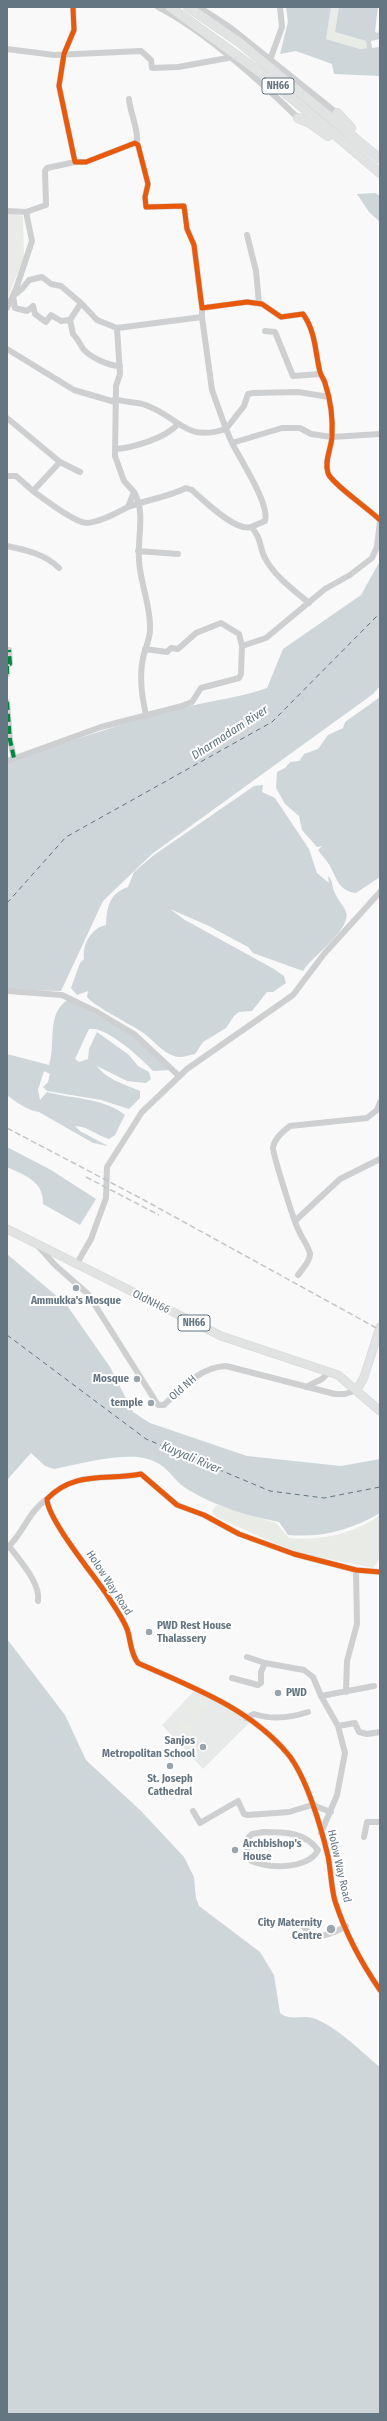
<!DOCTYPE html>
<html>
<head>
<meta charset="utf-8">
<style>
  body { margin:0 }
  #map { position:relative; width:387px; height:2421px; overflow:hidden; background:#f9f9f9; font-family:"Fira Sans Condensed",sans-serif }
  canvas { display:block }
  .frame { position:absolute; inset:0; border:8px solid #657683; pointer-events:none }
</style>
</head>
<body>
<div id="map">
<canvas width="387" height="2421"></canvas>
<div class="frame"></div>
</div>
<script>
const g = document.querySelector('canvas').getContext('2d');
g.lineJoin = 'round';
function fill(path, color) { g.fillStyle = color; g.fill(path, 'evenodd'); }
function strokePath(path, color, width, dash) { g.strokeStyle = color; g.lineWidth = width; g.lineCap = dash ? 'butt' : 'round'; g.setLineDash(dash || []); g.stroke(path); }
function label(font, color, halo, rows, align = 'center') {
  g.font = font + ' "Fira Sans Condensed",sans-serif'; g.lineWidth = 4; g.setLineDash([]); g.textBaseline = 'middle'; g.strokeStyle = halo; g.fillStyle = color; for (const [text, x, y, turn = 0] of rows) {
    g.save(); g.translate(x, y); g.rotate((+turn || 0) * Math.PI / 180); g.textAlign = isNaN(turn) ? turn : align; if (halo) g.strokeText(text, 0, 0); g.fillText(text, 0, 0); g.restore();
  }
}
fill(new Path2D(`
  M195,1690L233,1710L249,1723L203,1769L162,1725Z`), '#e8e9e9');
fill(new Path2D(`
  M331,7H339L335,32L366,41L367,48L360,49L326,39Z
  M7,213L23,216L24,257L7,299Z
  M217,1505L276,1523L289,1538C320,1541 355,1534 380,1515V1555L378,1562L373,1568L294,1552L216,1517L212,1511Z
  M195,1693L210,1704L204,1712L189,1701Z
  M188,1702L203,1713L197,1721L182,1710Z
  M181,1719L195,1728L186,1736L175,1725Z`), '#e8ebe6');
fill(new Path2D(`
  M286,7H331L326,39L360,49L367,48L366,41L335,32L339,7H378L375,32L378,33L380,27V39L371,41L372,48L380,47V76L334,74L332,64L296,51L280,54L288,22Z
  M375,193L380,196V222L369,212L357,194Z
  M380,561V686L373,694L152,854L103,901L61,991L7,990V762C64,743 120,724 178,709C208,701 238,698 267,688L283,649L361,595Z
  M380,697V877L356,893C337,891 337,876 328,863C325,858 321,855 318,850L322,846L317,847L302,830L299,816L285,804L276,788L277,772L285,768L290,762L299,761L304,754L318,749L328,735L343,728L345,722Z
  M263,785L262,792L275,798L309,849L317,873L329,883L328,876C334,882 331,886 335,893C337,899 344,906 346,912C352,929 311,957 303,971L253,953L248,947L209,926L170,909L185,920L274,969L284,976L286,983L273,992H267L252,1011L239,1012L234,1016L226,1028L203,1042L195,1054C189,1055 180,1059 174,1056C161,1052 153,1039 142,1032C130,1024 94,1006 87,997L88,991L77,995L71,988L80,963L84,959C82,945 91,928 106,925C107,906 109,894 128,887L134,872L154,855L254,786Z
  M68,1000L128,1032L171,1070L153,1071C141,1058 106,1026 89,1029L75,1059L79,1062L88,1059L89,1049L97,1032L129,1055L138,1066L149,1072L151,1079L146,1083L127,1081L97,1066C105,1079 127,1085 140,1091V1098L129,1109L101,1100L47,1091L43,1087L48,1082L50,1074L44,1071L38,1090L40,1100L47,1092C72,1099 105,1098 125,1115L115,1135L109,1139C98,1136 87,1126 75,1126L80,1131L108,1146L93,1143L39,1112C27,1110 17,1103 7,1095V1054L49,1065C56,1045 46,1012 68,1000Z
  M7,1147L51,1170L96,1199L80,1225L43,1204C44,1181 24,1175 7,1167Z
  M7,1254L66,1304L110,1367L133,1412L150,1423L247,1456L341,1466L380,1459V1513C351,1530 322,1538 288,1535L279,1522C248,1516 214,1506 187,1489C169,1477 169,1464 144,1458C119,1453 80,1464 54,1469L45,1466L31,1453L7,1480Z
  M7,1639L65,1715L86,1760L141,1811L184,1857L194,1877L196,1898L199,1906L260,1952L274,1975L280,2013C289,2021 302,2015 313,2018C338,2027 360,2051 380,2067V2414H7Z`), '#ced6d9');
strokePath(new Path2D(`
  M7,903L66,837L272,722L380,613
  M7,1335L146,1439L270,1491L324,1498L380,1487`), '#60757c', 1, [5, 4]);
const major = new Path2D(`
  M7,1229L221,1336L338,1375L380,1411
  M357,1390L364,1377L380,1327`);
const highway = new Path2D(`
  M170,7L268,78L380,173
  M188,7L239,42L380,159
  M337,113L351,128
  M298,118L308,122L328,136`);
strokePath(major, '#d5d6d7', 9);
strokePath(highway, '#d5d6d6', 10);
strokePath(new Path2D(`
  M73,7L74,30L64,54L59,86L75,162H86L135,143L138,145L148,184L145,197L146,207L184,206L187,229L194,245L202,308L247,302L262,304L281,317L303,314C316,332 315,352 320,372C321,376 324,379 325,383C331,401 333,419 332,437C331,449 324,462 328,473C331,483 369,509 380,520
  M158,7C203,30 261,82 298,118
  M199,7L231,28L337,113
  M7,49L54,55L141,51L151,60L152,68L178,67L228,58
  M270,60L282,27L280,7
  M129,99C130,114 139,129 137,144
  M7,211L26,212
  M247,235L256,271L259,303
  M81,303L97,320L117,328
  M7,308L16,289L32,241L26,212L46,205L45,171L47,168L75,162
  M202,317L212,390L226,429L244,406L248,394L253,393L298,392L329,397
  M70,320L81,303L61,286L51,284L42,277L29,280L22,289L13,296L15,308L27,311L33,306L35,314L46,322L51,315L61,321L70,320L73,334C79,340 80,345 84,350C92,358 109,366 120,366
  M265,331L275,332L293,376L320,374
  M7,349L74,390L115,402
  M115,399C126,403 137,401 148,406C181,419 185,442 226,429L232,443L282,428H300L311,434L332,437L380,434
  M7,418L60,462L33,491C44,499 75,523 87,523C101,522 116,513 128,507L134,492L124,481L115,456L116,386L120,374L117,328L202,317V308
  M232,443C240,459 270,504 265,521L251,527
  M115,449C133,448 166,438 178,424
  M60,462L80,472
  M7,476H16L33,491
  M134,492C146,512 137,538 139,560C140,583 151,606 150,629C150,640 145,648 143,658C139,678 142,696 146,715
  M128,507C148,499 166,498 186,488L192,490C204,501 236,532 251,527C262,538 259,547 265,558C274,576 294,590 309,603
  M7,546C26,550 45,554 59,568
  M138,551L178,554
  M145,649L167,652L171,648L178,649L196,633L221,623L239,634L242,646
  M7,674V665L10,664L9,650
  M7,702L10,740L14,758
  M7,761L101,727L182,706L192,702L201,688L239,678L241,674L242,646L266,638L325,589L350,575L372,558L377,547L380,521
  M7,991L62,995L97,1012L134,1034L179,1076
  M295,1221L340,1179L380,1159
  M39,1247L55,1265L88,1294L158,1405H164C182,1388 200,1367 226,1366L335,1394H345L357,1390
  M76,1265L91,1239L106,1198L107,1167L142,1112L187,1069L293,995L324,954L380,892
  M298,1275C302,1269 310,1262 310,1254C309,1247 301,1237 298,1229C294,1221 272,1152 273,1147C275,1138 283,1131 290,1126L367,1118L377,1110L380,1102
  M306,1387L322,1379L329,1372
  M9,1546C19,1560 41,1583 38,1601
  M7,1548C23,1534 28,1512 47,1499
  M380,1572L356,1570L294,1554L239,1534L204,1515L177,1505L141,1474C107,1481 75,1470 47,1499C47,1518 92,1573 105,1592C112,1603 122,1616 127,1629C131,1640 130,1653 138,1663C191,1687 248,1707 287,1753C306,1775 321,1827 328,1856C331,1871 331,1887 335,1901C345,1932 362,1964 380,1990
  M247,1657L265,1663
  M232,1678L258,1685L261,1683V1672L265,1663L304,1670L313,1677L321,1696L338,1726L345,1753L337,1795L321,1833
  M346,1692L347,1661L357,1624L356,1570
  M321,1696L374,1686
  M246,1718L254,1714C272,1720 290,1718 308,1712
  M338,1726L355,1723L359,1732L367,1734L380,1732
  M193,1811L200,1823L238,1801L244,1814L248,1815L289,1812L312,1805L331,1812
  M264,1832C284,1832 305,1832 318,1850C309,1870 263,1870 247,1858L248,1838L252,1834Z
  M364,1837L367,1822H380
  M304,1927L312,1937C324,1937 336,1932 346,1926`), '#cecfd0', 6);
strokePath(major, '#e1e2e2', 8);
strokePath(highway, '#e1e2e2', 9);
strokePath(new Path2D(`
  M7,1128L144,1200L380,1330
  M86,1177L159,1215`), '#c3c5c6', 1.5, [6, 3]);
strokePath(new Path2D(`
  M7,674V665L10,664L9,650
  M7,702L10,740L14,758`), '#00873e', 4, [8, 4]);
strokePath(new Path2D(`
  M73,7L74,30L64,54L59,86L75,162H86L135,143L138,145L148,184L145,197L146,207L184,206L187,229L194,245L202,308L247,302L262,304L281,317L303,314C316,332 315,352 320,372C321,376 324,379 325,383C331,401 333,419 332,437C331,449 324,462 328,473C331,483 369,509 380,520
  M380,1572L356,1570L294,1554L239,1534L204,1515L177,1505L141,1474C107,1481 75,1470 47,1499C47,1518 92,1573 105,1592C112,1603 122,1616 127,1629C131,1640 130,1653 138,1663C191,1687 248,1707 287,1753C306,1775 321,1827 328,1856C331,1871 331,1887 335,1901C345,1932 362,1964 380,1990`), '#e8590c', 5);
for (const [x, y, r, color] of [
  [76,1288,4,"#99a4ac"],
  [137,1379,4,"#99a4ac"],
  [151,1403,4,"#99a4ac"],
  [149,1632,4,"#99a4ac"],
  [278,1693,4,"#99a4ac"],
  [203,1747,4,"#99a4ac"],
  [170,1766,4,"#99a4ac"],
  [235,1850,4,"#99a4ac"],
  [331,1929,5,"#99a4ac"]
]) { const dot = new Path2D(); dot.arc(x, y, r, 0, 2 * Math.PI); g.fillStyle = color; g.fill(dot); strokePath(dot, '#fff', 1.5); }
for (const [x, y, w] of [
  [278,86,32],
  [194,1323,32]
]) { const box = new Path2D(); box.roundRect(x - w / 2, y - 8, w, 16, 3); g.fillStyle = '#fff'; g.fill(box); strokePath(box, '#657683', 1); }
label('bold 10px', '#657683', null, [
  ["NH66",278,86],
  ["NH66",194,1323]
]);
label('bold 11px', '#657683', '#fff', [
  ["Ammukka's Mosque",76,1301,"center"],
  ["Mosque",129,1379],
  ["temple",143,1403],
  ["PWD Rest House",157,1626,"left"],
  ["Thalassery",157,1639,"left"],
  ["PWD",286,1693,"left"],
  ["Sanjos",195,1741],
  ["Metropolitan School",195,1754],
  ["St. Joseph",170,1779,"center"],
  ["Cathedral",170,1792,"center"],
  ["Archbishop's",243,1844,"left"],
  ["House",243,1857,"left"],
  ["City Maternity",322,1923],
  ["Centre",322,1936]
], 'right');
label('11px', '#657683', '#fff', [
  ["OldNH66",151,1302,26],
  ["Old NH",183,1388,-41],
  ["Holow Way Road",109,1583,57],
  ["Holow Way Road",339,1866,77]
]);
label('italic 12px', '#60757c', '#fff', [
  ["Dharmadam River",230,733,-33],
  ["Kuyyali River",191,1458,23]
]);
</script>
</body>
</html>
